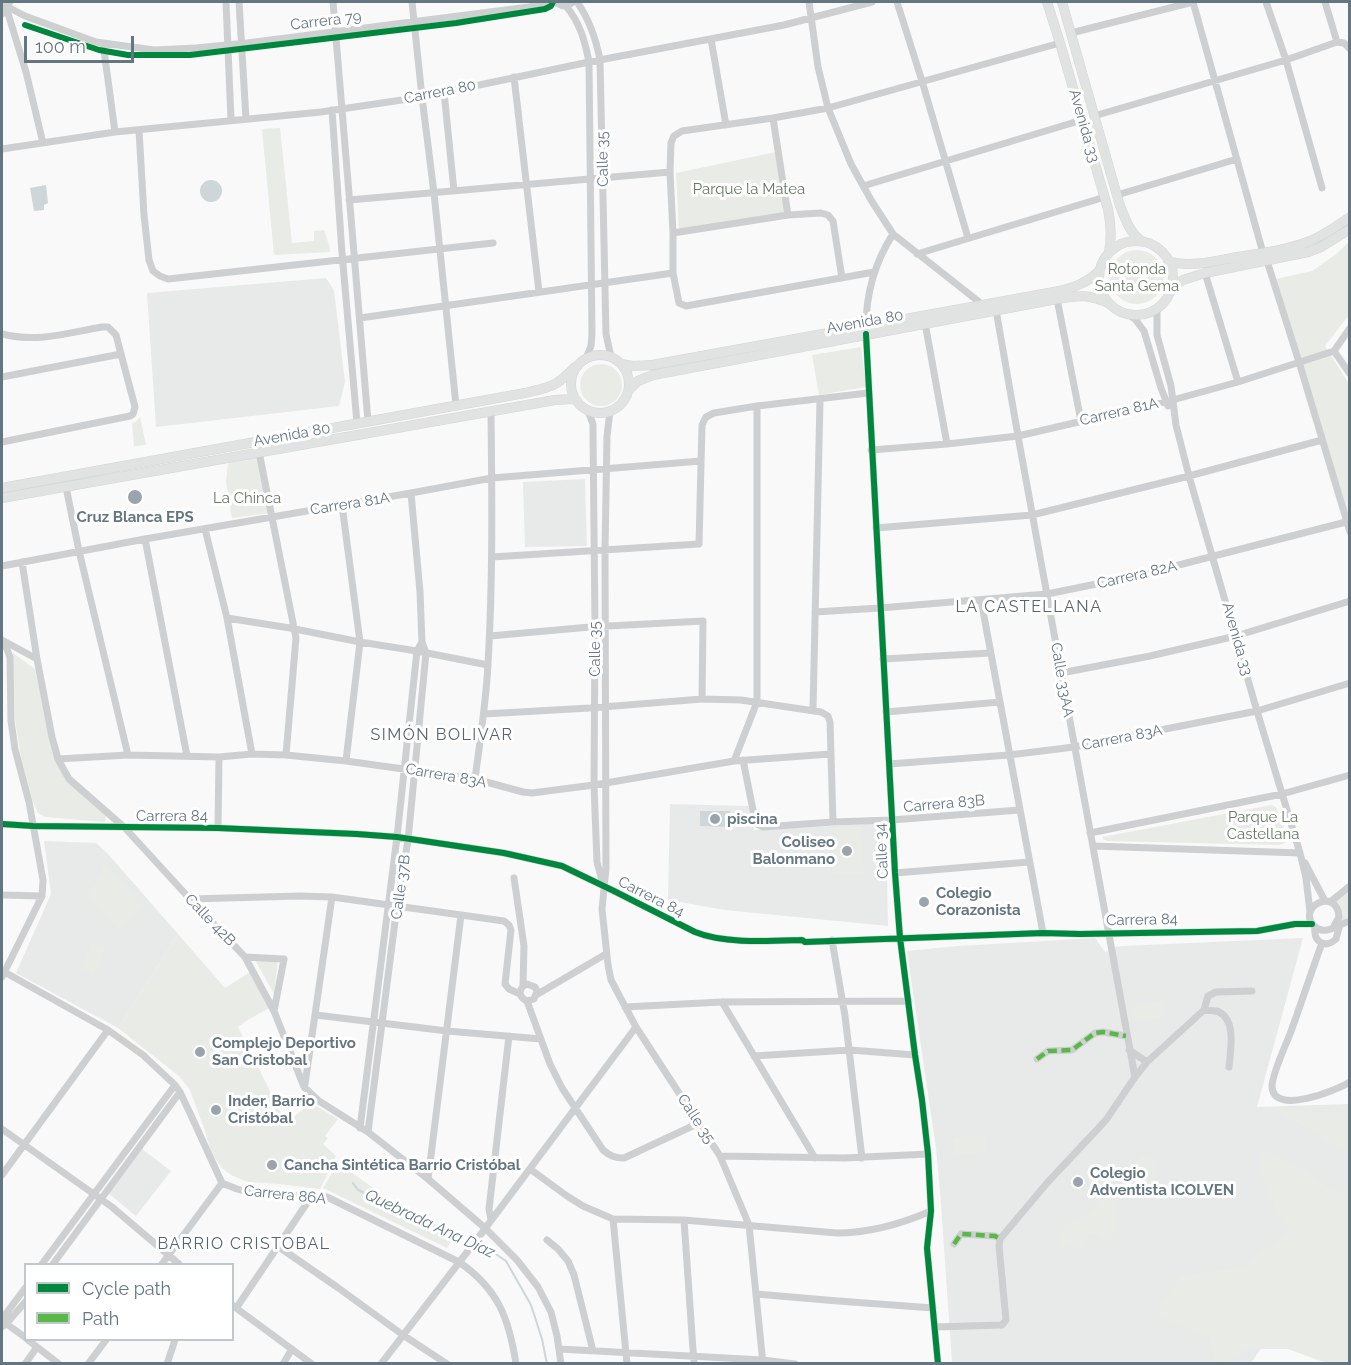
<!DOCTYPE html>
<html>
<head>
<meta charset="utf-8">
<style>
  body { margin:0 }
  #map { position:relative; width:1351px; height:1365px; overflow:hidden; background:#f9f9f9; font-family:Raleway,sans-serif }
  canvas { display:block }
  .frame { position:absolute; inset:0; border:3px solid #657683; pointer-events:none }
  .legend { position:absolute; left:24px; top:1263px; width:210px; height:78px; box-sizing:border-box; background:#fff; border:2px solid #c1c8cd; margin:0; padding:8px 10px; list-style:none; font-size:18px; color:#657683 }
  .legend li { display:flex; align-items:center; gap:12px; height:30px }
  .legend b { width:30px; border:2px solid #c1c8cd }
  .scale { position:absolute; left:24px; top:36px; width:110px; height:27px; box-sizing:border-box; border:3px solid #657683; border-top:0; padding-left:8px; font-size:18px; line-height:21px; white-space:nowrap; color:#657683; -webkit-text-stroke:4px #fff; paint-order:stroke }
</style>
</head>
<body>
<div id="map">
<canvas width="1351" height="1365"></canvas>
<div class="frame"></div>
<ul class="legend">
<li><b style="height:8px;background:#00873e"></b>Cycle path</li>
<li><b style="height:8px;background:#58b947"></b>Path</li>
</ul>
<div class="scale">100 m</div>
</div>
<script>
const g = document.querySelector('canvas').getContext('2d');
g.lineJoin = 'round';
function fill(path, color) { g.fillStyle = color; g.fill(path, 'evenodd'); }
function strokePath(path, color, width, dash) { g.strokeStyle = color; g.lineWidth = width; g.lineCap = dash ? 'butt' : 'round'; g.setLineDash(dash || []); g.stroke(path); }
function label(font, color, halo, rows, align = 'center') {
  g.font = font + ' Raleway,sans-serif'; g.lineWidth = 6; g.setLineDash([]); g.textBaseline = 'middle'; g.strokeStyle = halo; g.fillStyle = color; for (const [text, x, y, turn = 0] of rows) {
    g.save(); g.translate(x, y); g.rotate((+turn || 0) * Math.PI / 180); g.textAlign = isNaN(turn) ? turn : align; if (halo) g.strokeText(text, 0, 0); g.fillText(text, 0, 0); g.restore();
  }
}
fill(new Path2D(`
  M326,278L334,290L345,382L339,406L156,427L147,293Z
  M585,479L587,546L525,547L523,482Z
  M670,804L749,806L754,830L886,823L888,926L725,910L668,900Z
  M44,841L96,843L108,854L178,934L118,1028L16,973L51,894Z
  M1095,938L1105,952L1115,950V947L1122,946L1303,938L1257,1107L1349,1104V1241L1276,1327L1251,1363H952L941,1204L936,1148L907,951L958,946Z
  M142,1149L171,1171L136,1216L108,1193Z`), '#e8e9e9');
fill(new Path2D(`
  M280,128L292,243L314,241V231L324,230L330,248V252L274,255L262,129Z
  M776,152L786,213L679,231L676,173Z
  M1349,242V315L1325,346L1349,384V522L1276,279L1312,271L1335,255Z
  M1110 277a27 27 0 1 1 54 0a27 27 0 1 1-54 0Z
  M861,347L866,387L819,395L812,355Z
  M580 385a21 21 0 1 1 42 0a21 21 0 1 1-42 0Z
  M140,417L146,445L134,446L132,423L136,422Z
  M257,457L269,513L232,518L226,482L228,463Z
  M13,653L35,669L56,759L67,779L106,816L105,822L45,817L38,813L33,802L21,757L15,720Z
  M1272,805L1276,807L1286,833L1287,839L1285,843L1280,845L1107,841L1103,839V837L1107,836Z
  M862,826L864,874H833L830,828Z
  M104,861L143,906L118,930L86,896L103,872L101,864Z
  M1349,885V921L1334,926L1339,913L1330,902Z
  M178,934L225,988L250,972L269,1008L246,1021L238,1027L286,1123L311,1103L338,1119L325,1136L328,1138L323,1144L336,1156L320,1189L279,1184L248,1182L233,1176L223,1169L214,1157L210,1148L205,1131L190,1090L179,1076L118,1028Z
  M92,942L106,949L94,975L80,968Z
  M278,959L274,994L255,960Z
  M1164,1001L1165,1018L1134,1020L1133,1004Z
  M1276,1109L1349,1113V1152C1336,1148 1324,1138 1312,1131C1300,1124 1285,1119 1276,1109Z
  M985,1135L986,1153L954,1155L953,1138Z
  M1261,1148L1296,1165L1320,1181L1332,1190L1349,1193V1363H1326L1288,1349H1247L1223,1363H1216L1209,1339L1156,1315L1179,1276L1243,1267L1264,1250L1290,1233C1273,1204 1257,1185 1261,1148Z
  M1143,1155L1156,1163L1154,1178L1144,1191H1129L1117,1194L1118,1214L1116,1233L1107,1244L1096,1233L1088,1235L1082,1251L1068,1243L1060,1253V1236L1066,1224L1088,1213L1117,1181Z
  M338,1163L409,1213L455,1233L447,1248L323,1188Z`), '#e8ebe6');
fill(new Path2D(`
  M200 191a11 11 0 1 1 22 0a11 11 0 1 1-22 0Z
  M46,185L48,203L44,205V210L34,211L30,188Z
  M700,811H730V827L700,826Z`), '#ced6d9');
strokePath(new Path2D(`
  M353,1183L358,1190L391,1205L407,1215L490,1250L506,1261L531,1305L542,1339L547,1364`), '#ced6d9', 2);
const major = new Path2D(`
  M1047,2L1060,43L1108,209C1111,224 1112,237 1109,252
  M1062,2L1120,206C1126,219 1129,232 1141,241
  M1099 278a37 37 0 1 1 74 0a37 37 0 1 1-74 0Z
  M1168,261C1190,268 1216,261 1237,257C1262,253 1287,250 1310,241C1324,235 1337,226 1350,217
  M1171,287L1183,280L1205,273L1308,252L1321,247L1350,229
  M571 384a29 29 0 1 1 58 0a29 29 0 1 1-58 0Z
  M621,364L633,366L652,365L1054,292C1072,288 1087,284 1100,270
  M628,391L638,381L653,375L1057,299C1079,295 1090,294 1110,304
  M2,488L525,393C551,387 556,387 575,367
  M2,498L555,400L574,399`);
strokePath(major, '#d5d6d7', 10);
strokePath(new Path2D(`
  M226,2L231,120
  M239,2L246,119
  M333,2L368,421
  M412,2L422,97L434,193L456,405
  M555,2L563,6L570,4L573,2
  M577,2C589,19 596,39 600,60L606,334L611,357
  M809,2L818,67L828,108L851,164L871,200L893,234L983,305
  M897,2L922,81L968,238
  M1193,2L1263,253
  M1266,2L1286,60L1322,188
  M1325,2L1337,42
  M2,4L25,16L96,42L154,50L196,48L247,43L529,7L550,2
  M566,6C580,23 585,41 589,62L592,334L591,346L586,358
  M6,7L26,72L43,143
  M2,14L10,2
  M1071,33L1193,2
  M711,39L726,125
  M103,43L115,132
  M514,77L539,292
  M444,92L454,191
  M332,110L342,253L357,423
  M1094,116L1286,60L1337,42L1344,43L1350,49
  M773,118L788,215
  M139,130L144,215L149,260L153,271L160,276L168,279L493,243
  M2,149L115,132L321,112L422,97L589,62L784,25L872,2
  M863,186L1082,120
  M1117,195L1237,159
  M349,200L670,172
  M673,233L788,215L821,213L828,215L833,221L842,278
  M917,254L1105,197
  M1267,261L1299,362L1350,532
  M874,272L686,306L679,303L673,273V233L670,172L671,143L674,136L682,131L773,118L828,108L1060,43
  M1205,273L1238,382
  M1057,299L1081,421
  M1157,308V335L1171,386L1176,425L1189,476L1257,711L1300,853L1306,878L1310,912
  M996,310L1018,436L1135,1077
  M1127,314L1135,319L1144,331L1161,388L1168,406
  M360,318L673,273
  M925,323L947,444
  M866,327C866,293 875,262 893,234
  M2,334C37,343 67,333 102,327H108L116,335L135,407L133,414L130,416L2,442
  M866,334L895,873L900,938L915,1055L922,1100L928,1154L931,1211L927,1248L938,1364
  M1334,351L1350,374
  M2,377L121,354
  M588,411L593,424V433L595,627L594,785L597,862L603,884
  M610,411L607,436L605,550L606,869L602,909L608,965L611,980L636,1027L720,1156L749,1225L763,1364
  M871,450L947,444L1018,436L1169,401L1238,382L1334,351L1350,328
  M259,452L296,638L286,755
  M66,487L79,551L128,755
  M342,505L360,642L346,761
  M876,528L1032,515L1189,476L1322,440
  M205,529L227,618L252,754
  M145,539L187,756
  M492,557L699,544L702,425L706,417L714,413L757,406L868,393
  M22,562L37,659L52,737L58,759L69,779L125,828L190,899L245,957L274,1011L304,1087L319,1101L368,1132L428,1179L485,1228L517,1260L538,1287L551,1312L557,1336L561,1364
  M2,566L145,539L411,493L492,478L701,461
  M981,600L1043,933
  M815,612L880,608L1047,594L1136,576L1346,522
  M227,618L290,628L360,642L417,651L488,665
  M490,636L590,627L703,621L702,699
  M2,640L6,647L10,657L11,721L15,749L29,802L43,880L42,896L2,977
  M2,640L37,659
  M883,659L990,653
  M1061,673L1150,656L1236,636L1350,601
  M813,710L820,399
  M886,712L1000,702
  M484,714L590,708L702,699L741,700L821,712L828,716L830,722L833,822
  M58,759L128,755L219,757L252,754L286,755L346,761L475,779L523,792L532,793L594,785L734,761L831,754
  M743,760L754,815L757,824L763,827L833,822L892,820L1019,810
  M734,761L757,702V406
  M889,764L1009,755L1074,747L1257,711L1350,683
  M475,779C480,741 486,703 488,664C493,580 492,496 491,412
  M2,824L33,826L218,828L357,834L397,837L504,853L562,866L614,891L695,932C724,944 770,941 802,940L805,942L1043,933L1080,934L1257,931L1295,924H1312
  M218,828L219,757
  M1090,833L1282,794L1350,775
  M1093,846L1300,853
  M1305,863L1325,901
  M895,873L1029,862
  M514,878L524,946L523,986C518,992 520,998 527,1001L534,999L537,991L535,987L527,984L523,986
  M2,895L42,896
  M190,899L300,896L332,897L504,921L509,925L511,930L505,984L509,989L520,994
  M1330,902L1350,886
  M1334,926L1339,917C1337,886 1296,907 1314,926C1317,929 1322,931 1327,930C1333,929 1343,923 1350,921
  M1315,927C1313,942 1325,949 1336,939L1340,924
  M832,940L845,1016L862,1158
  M1322,943C1311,973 1301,1004 1290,1034C1285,1047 1272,1074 1272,1087C1274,1116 1337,1090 1350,1082
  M245,957L284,959L274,1011
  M2,972L8,974L108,1030L143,1055L175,1085L180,1092L189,1111L222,1183L237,1189L255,1194L327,1197L459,1262C498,1289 509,1318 516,1364
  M536,995L606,954
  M527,1001L550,1064L562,1088L603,1150C610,1156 615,1158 624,1158L699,1123
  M722,1002L815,1158
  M625,1007L722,1002L909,1001
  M1204,1010L1208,996L1216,992L1252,991
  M316,1015L447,1031L541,1039
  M1129,1050L1147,1062
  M754,1056L850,1050L915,1055
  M1037,1059L1048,1051L1072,1050L1095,1033L1103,1032L1126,1036
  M305,1084L332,897
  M360,1128L397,837L417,651L422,642
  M2,1129L112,1207L179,1264
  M368,1132L397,906L408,840L426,653L422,642L420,592L411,493
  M720,1156L844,1158L928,1154
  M530,1169L567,1196L583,1206L613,1219L684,1220L837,1233C870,1233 901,1224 931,1211
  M2,1175L108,1030
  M428,1179L461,915
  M613,1219L627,1364
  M491,1220L489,1209L509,1036
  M684,1220L694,1364
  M547,1240L558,1249L568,1261L574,1275L593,1351
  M954,1244L961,1234L995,1236L1000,1239
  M279,1247L337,1287L403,1335L447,1364
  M42,1264L175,1085
  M53,1264L180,1092
  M162,1264L222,1183
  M756,1294L838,1301L933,1308
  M232,1305L312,1364
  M237,1307L311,1197
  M2,1319L26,1287
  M4,1322L26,1338
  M2,1327L6,1324L26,1301
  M935,1327L1002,1325L1006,1320L999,1246L1000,1239L1047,1183L1106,1120L1135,1077L1147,1062L1204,1010C1209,1011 1215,1010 1219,1012C1237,1021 1230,1052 1229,1067
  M28,1340L59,1364
  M559,1349L763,1360L795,1364
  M25,1364L37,1347
  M88,1364L106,1340
  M167,1364L175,1340
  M283,1364L292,1349
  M381,1364L481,1234L636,1027`), '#cecfd0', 7);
strokePath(major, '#e1e2e2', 9);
strokePath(new Path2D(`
  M1037,1059L1048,1051L1072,1050L1095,1033L1103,1032L1126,1036
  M954,1244L961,1234L995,1236L1000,1239`), '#58b947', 4.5, [9, 4.5]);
strokePath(new Path2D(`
  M25,25L99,50L128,55H190L456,23L545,9L551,6L553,2
  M866,334L895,873L900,938L915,1055L922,1100L928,1154L931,1211L927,1248L938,1364
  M2,824L33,826L218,828L357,834L397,837L504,853L562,866L614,891L695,932C724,944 770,941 802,940L805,942L1043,933L1080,934L1257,931L1295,924H1312`), '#00873e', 6);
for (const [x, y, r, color] of [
  [135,497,8,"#99a4ac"],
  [715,819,6,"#99a4ac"],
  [847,851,6,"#99a4ac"],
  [924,902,6,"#99a4ac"],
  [200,1052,6,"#99a4ac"],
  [216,1110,6,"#99a4ac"],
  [272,1165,6,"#99a4ac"],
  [1078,1182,6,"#99a4ac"]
]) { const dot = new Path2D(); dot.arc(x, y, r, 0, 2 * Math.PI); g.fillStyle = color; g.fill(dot); strokePath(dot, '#fff', 2); }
label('15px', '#657683', '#fff', [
  ["Carrera 79",326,21,-7],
  ["Carrera 80",440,92,-11],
  ["Avenida 33",1084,126,74],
  ["Calle 35",603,159,-91],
  ["Avenida 80",865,322,-10],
  ["Carrera 81A",1119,412,-13],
  ["Avenida 80",292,435,-10],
  ["Carrera 81A",350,504,-9],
  ["Carrera 82A",1137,575,-13],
  ["Avenida 33",1237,639,74],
  ["Calle 35",595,649,-90],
  ["Calle 33AA",1062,680,80],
  ["Carrera 83A",1122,738,-11],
  ["Carrera 83A",446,776,10],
  ["Carrera 83B",944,804,-5],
  ["Carrera 84",172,816],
  ["Calle 34",882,851,-93],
  ["Calle 37B",401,887,-82],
  ["Carrera 84",651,897,27],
  ["Calle 42B",210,920,46],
  ["Carrera 84",1142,920,-1],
  ["Calle 35",696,1119,57],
  ["Carrera 86A",285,1195,6]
]);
label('15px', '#687a64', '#fff', [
  ["Parque la Matea",749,189],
  ["Rotonda",1137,269],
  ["Santa Gema",1137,286],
  ["La Chinca",247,498],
  ["Parque La",1263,817],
  ["Castellana",1263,834]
]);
label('bold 15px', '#657683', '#fff', [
  ["Cruz Blanca EPS",135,517,"center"],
  ["piscina",727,819],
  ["Coliseo",835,842,"right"],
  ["Balonmano",835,859,"right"],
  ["Colegio",936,893],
  ["Corazonista",936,910],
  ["Complejo Deportivo",212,1043],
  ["San Cristobal",212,1060],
  ["Inder, Barrio",228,1101],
  ["Cristóbal",228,1118],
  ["Cancha Sintética Barrio Cristóbal",284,1165],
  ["Colegio",1090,1173],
  ["Adventista ICOLVEN",1090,1190]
], 'left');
g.letterSpacing = '1.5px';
label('16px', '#57646e', '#fff', [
  ["LA CASTELLANA",1029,607],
  ["SIMÓN BOLIVAR",442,735],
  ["BARRIO CRISTOBAL",244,1244]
]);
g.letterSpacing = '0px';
label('italic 16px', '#60757c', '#fff', [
  ["Quebrada Ana Díaz",430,1224,25]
]);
</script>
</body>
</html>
